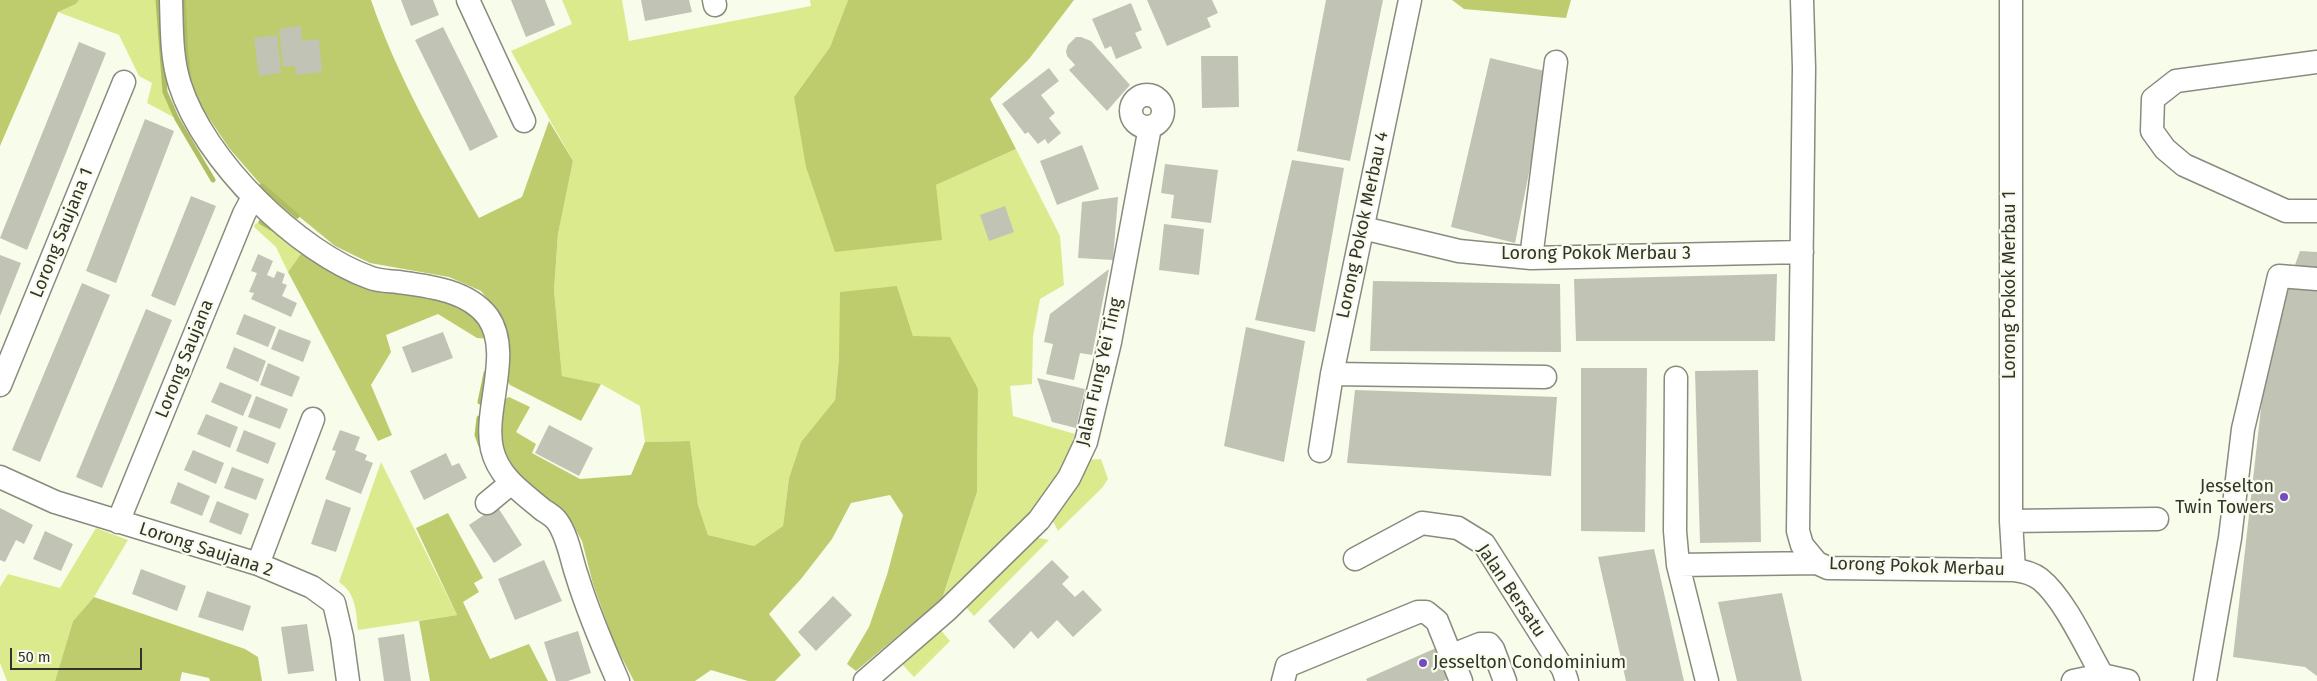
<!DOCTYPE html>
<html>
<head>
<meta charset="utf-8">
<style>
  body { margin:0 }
  #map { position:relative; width:2317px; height:681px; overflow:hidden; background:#f8fceb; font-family:"Fira Sans",sans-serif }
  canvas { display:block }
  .scale { position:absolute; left:10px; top:648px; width:132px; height:22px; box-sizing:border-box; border:2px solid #32332d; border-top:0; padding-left:6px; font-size:15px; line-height:18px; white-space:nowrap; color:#32332d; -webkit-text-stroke:4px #f8fceb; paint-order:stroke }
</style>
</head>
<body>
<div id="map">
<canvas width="2317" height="681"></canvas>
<div class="scale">50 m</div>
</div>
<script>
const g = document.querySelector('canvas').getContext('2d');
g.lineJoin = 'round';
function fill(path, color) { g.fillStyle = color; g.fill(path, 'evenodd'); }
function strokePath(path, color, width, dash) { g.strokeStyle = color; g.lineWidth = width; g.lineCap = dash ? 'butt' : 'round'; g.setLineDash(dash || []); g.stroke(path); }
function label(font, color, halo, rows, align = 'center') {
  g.font = font + ' "Fira Sans",sans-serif'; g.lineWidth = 4.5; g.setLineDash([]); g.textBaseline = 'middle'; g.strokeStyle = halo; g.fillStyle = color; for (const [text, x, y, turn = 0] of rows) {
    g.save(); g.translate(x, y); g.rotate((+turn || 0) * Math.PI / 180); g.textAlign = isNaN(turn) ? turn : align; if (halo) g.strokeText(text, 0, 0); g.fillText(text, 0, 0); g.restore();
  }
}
fill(new Path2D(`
  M79,0H158L165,92L177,119L147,103L152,83L139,76L119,35L58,12L76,4Z
  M562,0H622L629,41L811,6L810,0H848L830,47L794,97L936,185L1016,149L1060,236L1064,285L1040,299L1033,336L1032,384L1010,386L1013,416L1075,434L1059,480L1015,536L942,599L977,492L978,389L913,336L897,286L839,358L835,400L801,442L789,478L783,526L754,546L708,535L698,505L690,441L645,442L640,406L601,384L562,376L554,290L558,234L573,161L511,51L572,24Z
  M265,220L305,248L288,272L276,247L254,227L255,224Z
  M1101,459L1108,479L1102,488L1058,531L1052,519L1087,460Z
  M381,462L457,615L358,630C356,611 356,593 339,582Z
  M96,528L128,540L94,597L73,621L55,681H7L0,663V587L8,574L60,588Z
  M1034,537L1049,540L974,616L964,605Z
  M939,628L950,641L914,677L901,663Z`), '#dbea8d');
fill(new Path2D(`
  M0,0H79L76,4L58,12L0,146Z
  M183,0H371C397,76 439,149 479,218L522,197L549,121L573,161L558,234L554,290L562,376L601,384L581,421L510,385L506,379L498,312L481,291L449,277L370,263L335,246L262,186L229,148L200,105L189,81L186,55Z
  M848,0H1074L1029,59L990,99L1016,149L936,185L942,240L835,252L806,167L794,97L830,47Z
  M1452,0H1571L1566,18L1464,9Z
  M305,248L465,301L491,339L477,338L438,314L386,335L391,352L371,385L392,435L378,441L288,272Z
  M897,286L913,336L950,337L978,389L977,492L942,599L856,671L847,664L869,627L887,575L903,515L890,495L851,503L832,539L801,579L769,614L801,655L775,681H748L711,670L695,681H634L615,645L593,584L582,541L566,513L520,478L506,461L499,446L500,401L509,397L530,407L516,432L536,444L532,453L580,479L631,475L645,442L690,441L698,505L708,535L754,546L783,526L789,478L801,442L835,400L839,358L840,292Z
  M448,513L483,578L474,583L479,592L463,602L490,659L529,644L548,681H430L419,621L457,615L416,528Z
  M94,597L245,649L258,657L262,681H210L209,678L182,672L180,681H55L73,621Z`), '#becc6e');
strokePath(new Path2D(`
  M158,0L165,92L177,119L213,180
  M183,0L186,55L189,79
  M262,186L297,216
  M261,222L273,229
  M480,402L486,373
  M479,418L477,435L481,446`), '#b0be61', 5);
fill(new Path2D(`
  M401,0H433L439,15L411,26Z
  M511,0H545L555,25L526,37Z
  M641,0H689L692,12L645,21Z
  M1147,0H1212L1218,13L1207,18L1211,27L1167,46Z
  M1326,0H1383L1350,161L1297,151Z
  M1131,3L1142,30L1135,33L1142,48L1116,59L1111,46L1105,49L1092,19Z
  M301,26L302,41L319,39L322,72L296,75L295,66L283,67L279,29Z
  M443,27L498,137L470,151L415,40Z
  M277,35L281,73L259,76L254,38Z
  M1076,37H1081L1091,41L1130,85L1107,111L1069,70L1075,65L1067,56L1066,51L1068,45Z
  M79,42L106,53L27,250L0,238Z
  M1201,56H1238L1239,107L1202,108Z
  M1490,58L1549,72L1515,243L1451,227Z
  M1049,68L1059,81L1041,95L1055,113L1049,118L1061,133L1048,144L1045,139L1038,144L1028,132L1025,134L1002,104Z
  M145,119L174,131L116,283L86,271Z
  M1082,145L1099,189L1057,205L1040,161Z
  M1292,160L1344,168L1315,332L1255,320Z
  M1165,164L1218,170L1211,223L1171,218L1174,195L1161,193Z
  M191,196L216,206L175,306L151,296Z
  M1118,197L1113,260L1078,258L1082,202Z
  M1005,206L1014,232L989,241L980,215Z
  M1164,224L1204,229L1199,275L1159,270Z
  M2300,251L2317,252V676L2305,667L2233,657L2269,337Z
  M258,254L273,261L267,275L274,278L277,271L285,274L282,283L287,285L282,296L297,303L291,317L251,299L254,293L249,292L257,273L251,271Z
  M0,255L21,263L0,316Z
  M1109,269L1092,355L1080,353L1074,380L1046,374L1053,344L1044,342L1050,314Z
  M1777,274L1775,341H1576L1574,279Z
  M1373,281L1560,284L1561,352L1370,351Z
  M82,283L110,295L40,462L12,450Z
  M146,309L172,320L102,488L76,477Z
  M244,314L276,327L268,347L236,334Z
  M1246,327L1305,341L1284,462L1224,446Z
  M279,329L311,341L303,362L271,349Z
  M443,332L453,358L412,373L402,347Z
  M234,347L266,361L258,382L226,368Z
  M268,363L300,377L292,397L260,385Z
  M1581,368H1647L1645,532L1581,531Z
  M1758,370L1761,542L1700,543L1695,371Z
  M1037,378L1085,389L1076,428L1052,422Z
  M220,382L252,395L243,416L211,402Z
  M1355,390L1557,397L1551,476L1347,463Z
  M256,396L288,409L280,429L248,417Z
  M206,414L238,427L230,448L197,434Z
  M549,425L593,448L579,476L535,453Z
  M244,430L276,443L268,464L236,451Z
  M340,430L360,437L355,450L367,455L365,460L373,463L361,494L325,479L336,451L332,450Z
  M193,450L224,463L216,484L184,470Z
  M446,453L452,466L459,463L467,478L424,500L410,471Z
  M232,467L264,479L256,500L224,488Z
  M178,482L210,496L202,516L170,503Z
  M326,499L351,508L336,552L311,544Z
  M217,501L249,514L241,535L209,522Z
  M497,506L522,545L494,563L469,525Z
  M0,508L33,525L24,544L16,540L5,562L0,560Z
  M45,531L73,544L61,571L33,559Z
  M1654,549L1684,681H1626L1598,557Z
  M544,560L562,601L515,620L498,579Z
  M1052,560L1069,577L1062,584L1075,597L1083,590L1102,610L1073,637L1057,620L1038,639L1031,631L1014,649L988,621Z
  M141,569L186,586L177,611L132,594Z
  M207,591L251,606L243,631L198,617Z
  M1782,593L1802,681H1737L1718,602Z
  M833,596L852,615L816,651L798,632Z
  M307,624L314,671L288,674L281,627Z
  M578,631L591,673L568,681H556L544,642Z
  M404,634L411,681H384L378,638Z
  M1436,648L1450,678L1443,681H1367L1366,679Z`), '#c1c4b4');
const minor = new Path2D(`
  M171,0C172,28 171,58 180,85C204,160 297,252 371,278C379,281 389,281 398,282C428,286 468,290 488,317C513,353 483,410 492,449C499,478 522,492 543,510C548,513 554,517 557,521C568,536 571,559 577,576C588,612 603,647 618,681
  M468,0L524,121
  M714,0L715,5
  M1802,0L1804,68L1798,531L1802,545L1817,563
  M2011,0V521L2014,570
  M2317,62L2176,81L2153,99L2152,131L2165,149L2184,165L2286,211H2317
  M1131 111a16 16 0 1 1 32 0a16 16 0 1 1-32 0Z
  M1363,228L1459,251L1531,258L1802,252
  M1531,258L1556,62
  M1332,374L1545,377
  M1676,378L1675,531L1678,565L1707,681
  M0,385L124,82
  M1320,451L1332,374L1410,0
  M0,477L55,502L258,564L312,587L334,603L342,637L348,681
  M487,503L510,484
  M2011,521L2157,519
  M118,522L244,214L253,197
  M1355,559L1422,523L1458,528L1484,544L1563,669L1567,681
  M258,564L313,419
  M1678,565L1817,563L1828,568L2014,570C2023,571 2032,573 2040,579C2064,598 2086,647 2102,675
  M1450,656L1480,644H1489L1493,649L1505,681
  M865,681L947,610L1039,520L1069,478L1086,442L1110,342L1150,127
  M1283,681L1287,666L1418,612H1426L1437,621L1461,681
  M2073,681L2102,675L2128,681
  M2205,681L2230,538L2243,429L2279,276L2317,279`);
strokePath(minor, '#888b7d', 25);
strokePath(minor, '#fff', 22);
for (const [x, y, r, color] of [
  [2284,497,5,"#764ac2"],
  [1423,663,5,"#764ac2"]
]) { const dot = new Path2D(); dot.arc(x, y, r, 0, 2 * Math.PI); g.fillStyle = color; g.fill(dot); strokePath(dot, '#f8fceb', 2); }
label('18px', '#32332d', '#f8fceb', [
  ["Lorong Pokok Merbau 4",1363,225,-78],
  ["Lorong Saujana 1",62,233,-68],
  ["Lorong Pokok Merbau 3",1596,254],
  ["Lorong Pokok Merbau 1",2010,285,-90],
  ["Lorong Saujana",185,359,-68],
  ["Jalan Fung Yei Ting",1100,372,-77],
  ["Lorong Saujana 2",206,550,18],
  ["Lorong Pokok Merbau",1917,567,2],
  ["Jalan Bersatu",1511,591,56]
]);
label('18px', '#32332d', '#f8fceb', [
  ["Jesselton",2274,487],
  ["Twin Towers",2274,508],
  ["Jesselton Condominium",1433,663,"left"]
], 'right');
</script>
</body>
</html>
